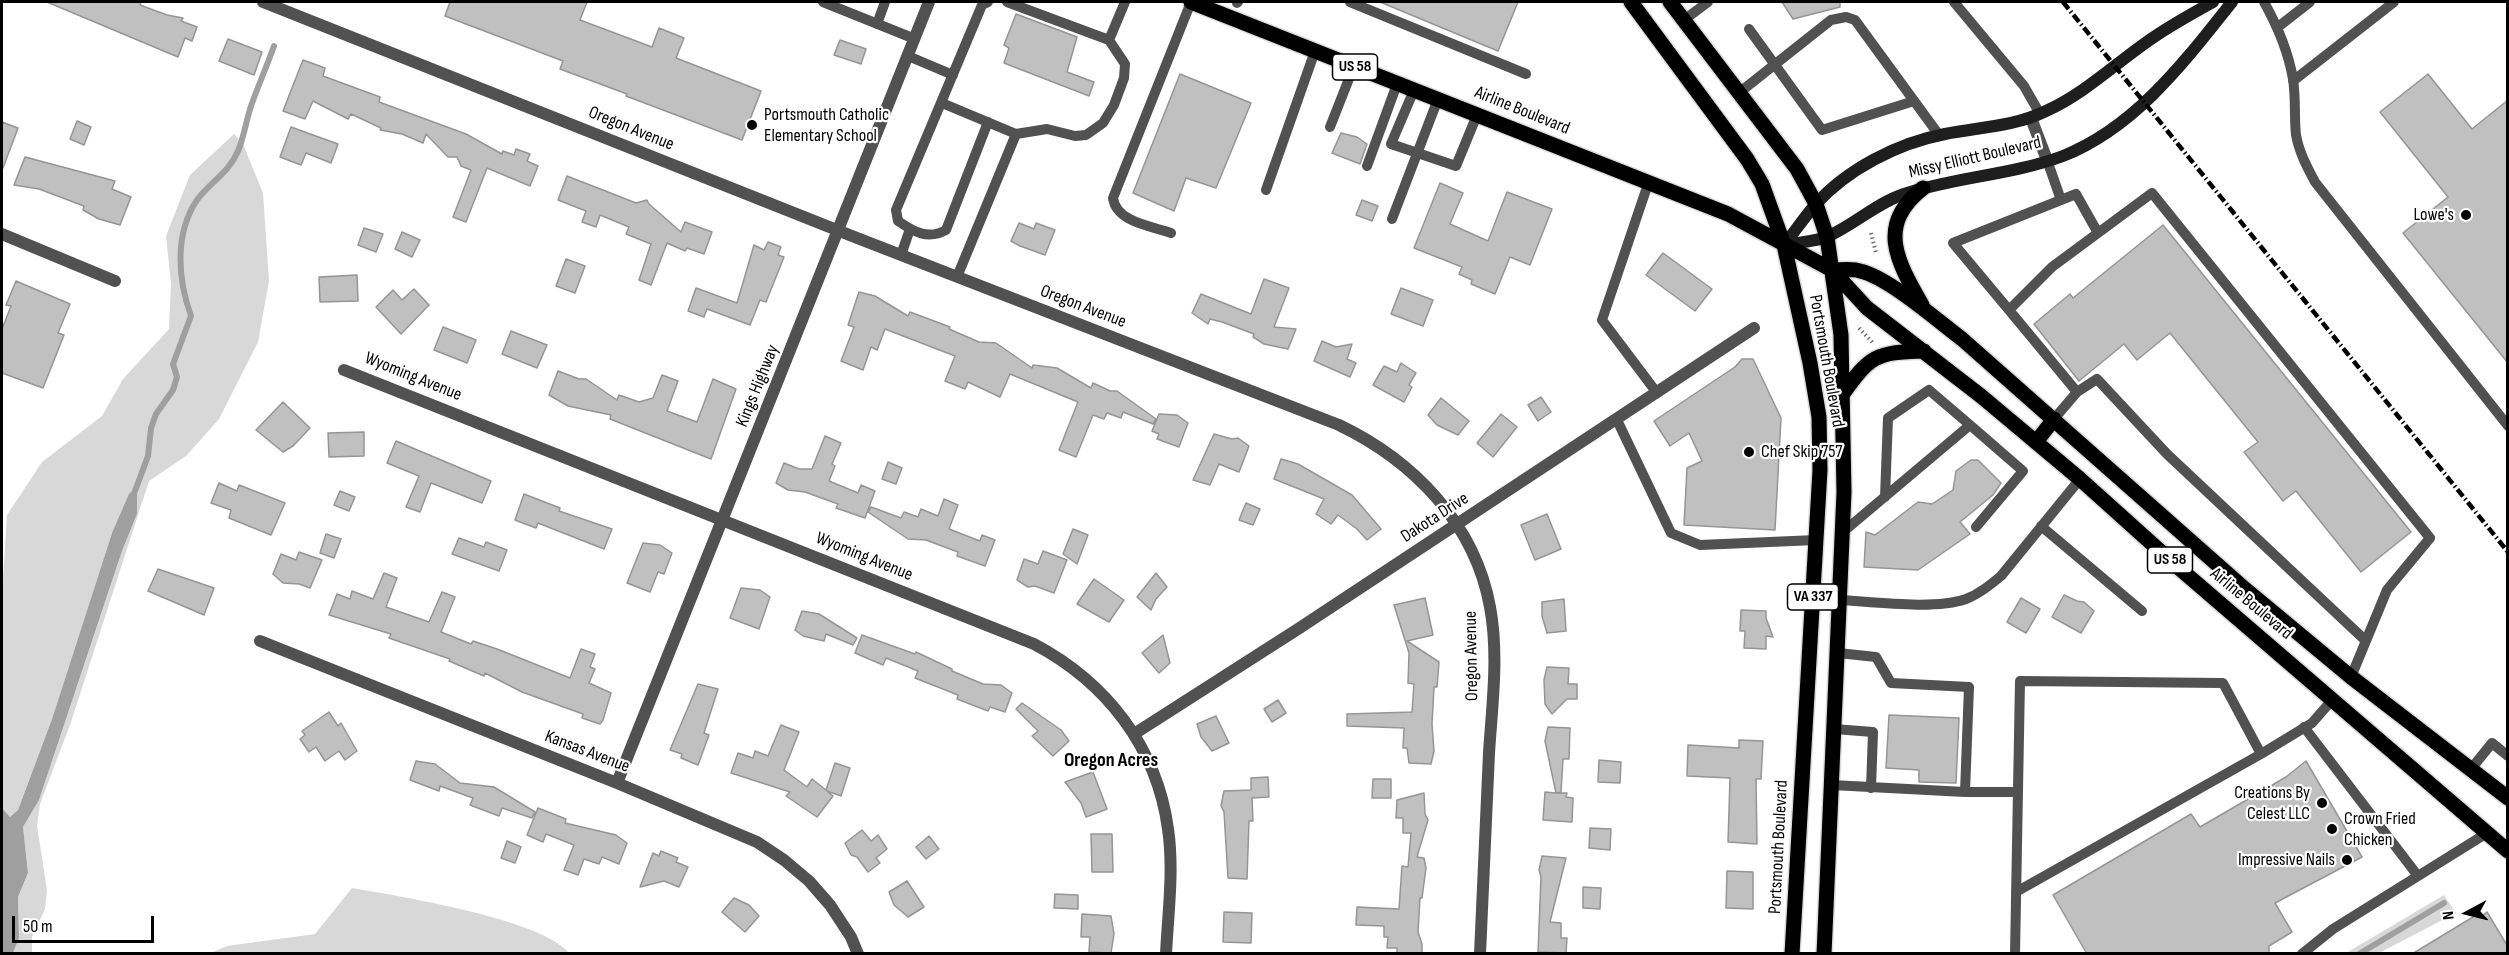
<!DOCTYPE html>
<html>
<head>
<meta charset="utf-8">
<style>
  body { margin:0 }
  #map { position:relative; width:2509px; height:955px; overflow:hidden; background:#fff; font-family:"Sofia Sans Condensed",sans-serif }
  canvas { display:block }
  .frame { position:absolute; inset:0; border:3px solid #000; pointer-events:none }
  .north { position:absolute; left:2437px; top:883px; width:60px; height:60px; -webkit-text-stroke:4px #fff; paint-order:stroke; rotate:263deg; font-size:16px; font-weight:700; line-height:24px; text-align:center; color:#000 }
  .north::after { content:''; display:block; margin:auto; width:21px; height:27px; background:#000; clip-path:polygon(50% 0,100% 100%,50% 72%,0 100%) }
  .scale { position:absolute; left:12px; top:916px; width:142px; height:27px; box-sizing:border-box; border:3px solid #000; border-top:0; padding-left:8px; font-size:18px; line-height:21px; white-space:nowrap; color:#000; -webkit-text-stroke:4px #fff; paint-order:stroke }
</style>
</head>
<body>
<div id="map">
<canvas width="2509" height="955"></canvas>
<div class="frame"></div>
<div class="north">N</div>
<div class="scale">50 m</div>
</div>
<script>
const g = document.querySelector('canvas').getContext('2d');
g.lineJoin = 'round';
function fill(path, color) { g.fillStyle = color; g.fill(path, 'evenodd'); }
function strokePath(path, color, width, dash) { g.strokeStyle = color; g.lineWidth = width; g.lineCap = dash ? 'butt' : 'round'; g.setLineDash(dash || []); g.stroke(path); }
function label(font, color, halo, rows, align = 'center') {
  g.font = font + ' "Sofia Sans Condensed",sans-serif'; g.lineWidth = 4.5; g.setLineDash([]); g.textBaseline = 'middle'; g.strokeStyle = halo; g.fillStyle = color; for (const [text, x, y, turn = 0] of rows) {
    g.save(); g.translate(x, y); g.rotate((+turn || 0) * Math.PI / 180); g.textAlign = isNaN(turn) ? turn : align; if (halo) g.strokeText(text, 0, 0); g.fillText(text, 0, 0); g.restore();
  }
}
fill(new Path2D(`
  M234,134L243,144L263,193L269,281L258,342L219,419L186,456L149,481L70,725L40,804L37,826L47,890L45,909L32,937V953H13L19,938L18,897L28,873L23,827L39,800L122,551L137,514L112,533L52,719L18,810L10,817L2,808V595L7,515L42,462L102,416L123,379L169,329L171,284L166,236L190,175Z
  M352,888C398,896 542,919 569,953H211L227,946L315,934Z
  M2444,895L2456,913L2379,953H2346Z`), '#d8d8d8');
fill(new Path2D(`
  M137,486V514L122,551L39,800L23,827L28,873L18,897L19,938L13,953H2V808L10,817L18,810L52,719L112,533L129,494Z`), '#9f9f9f');
strokePath(new Path2D(`
  M135,491L148,456L151,428L156,414L173,390L177,377L173,364L191,316C178,280 174,234 197,200C210,182 229,173 238,151C244,137 246,121 251,106C258,86 267,66 274,46
  M2359,954L2444,903`), '#9f9f9f', 6);
const building = new Path2D(`
  M47,2H141L140,5L167,15L183,18L181,21L197,27L192,41L185,38L178,57Z
  M450,2H587L580,20L652,47L659,28L684,38L676,58L761,91L742,140L626,96L627,94L560,69L563,61L445,16Z
  M1380,2H1518L1498,51Z
  M1782,2H1840V7L1793,19Z
  M1016,14L1077,37L1067,72L1094,82L1089,96L1004,63L1009,48L1004,45Z
  M228,39L262,52L254,75L219,61Z
  M840,40L866,49L861,64L834,55Z
  M303,60L325,68L323,76L380,97L379,102L466,134L502,154L503,151L514,155L516,149L530,154L527,161L538,166L530,186L487,168L466,222L453,217L471,170L461,166L457,157H448L426,134L423,143L402,134L380,130L381,128L351,114L348,119L313,101L305,119L283,111Z
  M1180,74L1251,103L1216,188L1186,178L1174,211L1133,193Z
  M2428,74L2472,129L2508,100V363L2403,233L2448,197L2380,112Z
  M77,121L91,127L84,145L70,139Z
  M2,122L18,128L3,168L2,167Z
  M291,127L338,144L331,163L306,153L301,165L280,157Z
  M1341,133L1357,137L1367,144L1360,164L1332,153Z
  M25,157L115,181L112,189L131,197L120,225L99,219L83,210L84,206L39,189L14,185Z
  M567,176L636,203L647,200L649,204L681,232L685,222L712,232L704,254L687,248L685,251L667,243L651,285L639,280L651,244L626,234L629,227L600,215L596,227L582,222L586,211L558,200Z
  M1440,183L1463,193L1450,224L1488,241L1507,192L1552,209L1530,265L1510,257L1495,294L1471,284L1472,280L1459,274L1462,267L1414,248Z
  M1362,200L1378,206L1372,221L1356,215Z
  M1019,223L1034,229L1036,223L1055,230L1045,255L1020,246L1011,241Z
  M2163,225L2411,532L2361,572L2296,491L2283,501L2244,452L2258,442L2170,333L2137,360L2124,344L2079,381L2034,324L2070,294L2073,298Z
  M364,228L383,234L376,252L358,245Z
  M402,232L420,240L412,257L395,249Z
  M768,242L781,247L778,255L784,257L766,302L760,300L750,325L707,309L704,317L688,311L696,288L737,303L754,245L764,250Z
  M1663,253L1712,289L1695,311L1646,275Z
  M566,259L585,266L575,293L556,286Z
  M357,275L358,301L320,302L319,277Z
  M1264,279L1289,288L1274,327L1296,329L1288,349L1264,344L1253,337L1254,334L1222,322L1210,319L1208,324L1192,313L1201,294L1251,314Z
  M16,281L70,304L58,333L64,335L43,388L2,373V329L11,306L6,305Z
  M1401,288L1433,300L1423,326L1391,314Z
  M414,289L429,305L401,334L376,307L393,290L402,300Z
  M859,292L875,296L908,316L910,312L950,327L949,329L979,342L996,343L1032,368L1033,365L1057,368L1091,388L1093,383L1110,391H1117L1156,419L1153,424L1123,412L1121,418L1107,413L1104,419L1093,415L1076,457L1059,450L1078,402L1010,374L1000,397L968,382L965,389L945,381L955,356L885,329L877,350L871,347L863,370L841,361L854,327L848,325Z
  M443,327L476,340L467,363L434,350Z
  M511,331L547,345L537,368L502,354Z
  M1322,341L1336,347L1352,344L1347,359L1356,363L1350,377L1314,361Z
  M1742,359H1753L1781,418L1775,530L1684,525L1687,468L1702,461L1689,433L1670,446L1654,421L1735,367Z
  M1401,363L1416,373L1409,385L1412,387L1404,402L1373,385L1384,366L1397,372Z
  M558,371L579,379H586L617,400L619,395L639,402L653,398L662,375L678,381L667,411L697,422L713,379L736,389L711,459L610,419L611,415L568,406L549,395Z
  M1541,397L1551,412L1538,421L1528,405Z
  M1441,398L1469,421L1458,435L1437,425L1428,415Z
  M283,402L310,428L293,446L283,452L256,430Z
  M1159,414L1177,415L1188,423L1179,447L1157,439L1159,434L1152,431Z
  M1501,414L1517,427L1493,457L1477,443Z
  M364,432V456L329,457L328,433Z
  M1214,434L1232,439L1238,438L1249,446L1239,472L1219,464L1210,485L1193,480Z
  M825,436L841,443L832,464L835,466L829,481L858,493L861,485L875,491L865,518L836,508L838,504L805,492L788,490L776,483L784,463L799,469H812Z
  M396,441L491,481L482,503L431,483L420,512L406,507L419,476L387,463Z
  M1281,459L1298,464L1352,495L1381,529L1367,540L1357,529L1338,515L1331,524L1316,514L1324,499L1274,479Z
  M1971,460H1978L2001,483L1993,495L1960,522L1970,534L1918,570L1864,567L1866,532L1875,535L1918,502L1932,504L1953,490L1956,471Z
  M888,462L902,468L896,484L882,479Z
  M219,483L237,491L239,485L285,503L271,535L229,518L231,510L211,503Z
  M340,491L355,497L349,511L334,505Z
  M524,494L560,508L559,511L612,529L604,549L538,523L536,528L515,520Z
  M944,499L958,505L949,529L980,541L982,535L995,540L985,566L957,556L958,552L926,540L908,539L868,512L871,507L901,518L904,512L918,517L921,509L938,516Z
  M1246,503L1260,509L1253,525L1239,520Z
  M1547,514L1561,549L1535,560L1521,525Z
  M1073,529L1088,535L1077,564L1063,554Z
  M326,534L341,539L334,558L320,553Z
  M459,538L484,547L486,542L507,550L499,571L452,554Z
  M643,543L660,545L672,553L664,574L658,572L650,592L627,583Z
  M1043,551L1067,560L1054,593L1035,586L1028,587L1017,580L1024,559L1038,564Z
  M299,552L322,560L310,588L299,584L283,583L273,574L281,554L296,560Z
  M158,569L214,588L204,615L148,591Z
  M384,573L397,578L386,607L429,622L442,592L455,597L441,632L471,644L473,641L497,649L570,678L581,649L595,654L590,667L595,669L589,683L611,693L603,720L600,724L582,718L583,714L522,692L485,673L484,676L449,661L450,659L389,638L391,634L329,615L337,594L350,599L352,591L373,599Z
  M1156,573L1167,587L1156,599L1151,610L1137,597Z
  M1094,579L1124,600L1109,622L1077,604Z
  M741,588L760,590L770,597L759,629L730,618Z
  M2064,595L2077,601L2084,602L2094,611L2081,633L2052,617Z
  M1425,598L1433,635L1407,641L1439,662L1437,687H1434L1432,724L1434,751L1431,764L1409,763L1407,748H1403L1404,728L1347,726V714L1412,712L1414,684L1408,683L1409,653L1394,605Z
  M2021,598L2040,609L2026,633L2007,622Z
  M1564,599L1566,631L1547,633L1542,616V602Z
  M1741,610L1766,611V618L1773,637L1766,636V649L1744,648L1745,631H1740Z
  M802,611L819,614L857,638L853,645L826,634L824,641L803,636L795,630Z
  M862,635L915,654L916,652L952,669V671L983,684L1001,685L1012,693L1005,712L990,707L988,711L957,699L958,695L915,678L918,671L886,658L883,665L855,653Z
  M1163,635L1170,663L1159,673L1142,653Z
  M1547,667L1569,668L1568,684H1577V699H1567L1552,714L1545,704L1544,680Z
  M698,684L718,689L704,733L709,735L698,765L681,758L682,754L670,750Z
  M1278,700L1286,713L1272,722L1264,709Z
  M1022,703L1061,730L1069,741L1053,756L1032,736L1038,731L1016,709Z
  M329,712L338,726L341,723L357,751L345,760L339,751L325,761L316,747L309,752L300,739L305,735L302,731Z
  M1889,715L1959,718L1956,783L1919,782V770L1886,768Z
  M1216,716L1229,743L1212,751L1201,737L1197,724Z
  M781,725L799,732L784,770L807,787L812,779L826,790L835,763L850,768L841,796L827,791L833,796L817,817L786,796L790,792L731,773L738,753L753,758L755,751L768,756Z
  M1548,727L1570,728L1569,759H1563L1561,792L1557,793H1567L1566,797L1573,798L1572,822L1543,820L1545,792L1556,793L1545,741Z
  M1739,740L1763,741L1761,779H1756L1757,844L1728,842L1730,778L1687,776L1688,745L1739,748Z
  M1599,760L1621,762L1620,783L1598,782Z
  M416,761L435,764L460,783L494,787L535,812L532,818L502,808L499,816L470,805L473,798L440,786L439,791L410,780Z
  M2306,761L2362,857L2275,903L2292,932L2269,946V954H2087L2053,895L2191,814L2200,827L2286,777Z
  M1093,772L1107,809L1086,817L1081,803L1065,782Z
  M1268,777L1269,797L1252,798L1253,821H1249L1247,879L1228,878L1224,812L1221,806L1224,791L1251,790V778Z
  M1373,779H1391V798H1372Z
  M1424,793L1425,814L1428,820L1417,857L1424,858L1426,868L1422,898H1420L1418,932L1422,944V954H1397V948H1387L1388,937H1384V926L1356,925L1357,907L1399,909L1402,866L1408,867L1411,833H1403V818H1396L1397,800Z
  M538,808L566,819L565,823L616,835L627,843L619,864L602,857L599,864L584,859L578,875L564,870L574,845L546,834L543,842L527,835Z
  M1590,828L1611,829L1610,850L1589,848Z
  M862,830L871,841L878,835L887,849L876,858L880,863L868,872L857,857L851,855L845,843Z
  M1091,834H1112L1113,872H1092Z
  M929,836L939,849L926,859L916,847Z
  M507,841L521,847L515,863L501,858Z
  M661,851L678,858L676,862L688,867L679,887L664,881L640,887L653,853L659,856Z
  M1542,856L1566,858L1550,922L1561,923V938H1567L1566,953L1538,952L1541,877L1539,870Z
  M1727,871L1753,872V909L1726,908Z
  M907,881L924,907L908,917L894,905L889,892Z
  M1583,887L1601,888L1600,909L1583,908Z
  M1055,894L1078,895V909L1054,908Z
  M734,898L749,905L759,916L745,932L722,912Z
  M1224,912L1252,913L1251,943L1223,942Z
  M2487,912L2508,947V954H2412L2478,914L2480,917Z
  M1082,914L1111,916L1114,934L1111,953L1089,952L1090,937H1081Z`);
fill(building, '#c0c0c0');
strokePath(building, '#959595', 1.5);
const primary = new Path2D(`
  M1191,2L1728,214L1832,270L1867,308L1981,396L2080,479L2179,568L2508,851
  M1631,2L1747,159L1762,184L1784,245L1810,363L1819,417L1820,470L1792,954
  M1670,2L1797,169L1816,204L1827,237L1841,335L1844,492L1824,954
  M1832,270C1841,270 1852,268 1860,271C1888,277 1938,321 1962,339L2245,589L2351,677L2508,798
  M1922,305C1897,261 1876,225 1923,188
  M1842,395C1870,356 1875,352 1924,351
  M2036,442L2054,419`);
strokePath(primary, '#dbdbdb', 18);
strokePath(new Path2D(`
  M1871,233L1876,253
  M1859,328L1873,343`), '#737373', 4, [1.5, 3]);
strokePath(new Path2D(`
  M823,2L915,39
  M1350,2L1526,74
  M1954,2L2024,86L2040,114
  M2264,2C2278,27 2288,50 2293,79C2296,98 2294,116 2296,135C2299,152 2307,167 2315,182L2508,426
  M1237,3L1238,2
  M1684,20L1708,2
  M877,24L885,2
  M2278,27L2310,2
  M1749,29L1822,130L1914,101
  M1109,40L1125,2
  M908,56L953,75
  M2293,81L2394,2
  M1414,90L1391,144L1456,166L1477,115
  M1740,92L1831,20L1846,17L1855,20L1939,135
  M942,103L1016,134L1047,129L1075,136L1086,135L1103,123L1114,105L1124,78L1125,64L1109,40L1007,2
  M988,122L946,230C928,240 914,232 898,221L896,210L982,5L988,2
  M1330,127L1354,66
  M2047,160L2061,200
  M1367,166L1397,84
  M1648,184L1602,320L1657,393
  M1266,190L1315,51
  M1392,219L1438,99
  M1171,233C1151,226 1116,222 1113,198L1191,2
  M901,255L910,229
  M957,277L1016,134
  M2009,310L1953,243L2076,194L2098,233
  M2077,392L2097,379L2167,454L2366,641
  M2054,419L2077,392L2009,310L2052,267L2152,193L2430,538L2387,590L2351,677
  M1617,420L1671,533L1700,545L1816,540
  M1885,497L1888,418L1929,390L1970,425
  M2041,526L2142,611
  M1843,532L1970,425L2023,471L1976,527
  M1840,600C1874,602 1935,610 1966,599C1979,594 1990,585 2001,576L2080,479
  M1838,653L1876,657L1891,683L1969,687L1965,792
  M2304,727L2418,876
  M1834,729L1873,732L1871,788
  M2261,754L2312,723L2333,699
  M2471,769L2492,743L2508,756
  M1832,785L1965,792H2018
  M2015,954C2017,863 2018,772 2020,681L2223,683L2261,754L2016,892
  M2302,954L2333,929L2487,833`), '#515151', 10);
strokePath(new Path2D(`
  M263,2L852,236L1339,425C1414,461 1475,524 1490,607C1499,655 1492,705 1489,753C1486,820 1483,887 1480,954
  M2031,118L2047,160
  M2,234L115,281
  M344,370L1034,644C1106,682 1157,747 1168,829C1174,870 1168,913 1166,954
  M260,641L617,783L757,842L784,860L809,881L830,905L851,937L858,954
  M1134,734L1298,629L1754,328
  M617,783L929,2`), '#515151', 12);
strokePath(new Path2D(`
  M1784,245C1798,242 1816,242 1829,236C1855,224 1877,203 1904,194C1956,177 2012,175 2063,156C2136,127 2185,61 2232,2
  M1784,245C1795,231 1804,218 1815,205C1847,169 1898,143 1945,134C1980,127 2013,127 2046,111C2086,93 2118,61 2154,37C2173,24 2193,13 2213,2`), '#1e1e1e', 12);
strokePath(primary, '#000', 15);
strokePath(new Path2D(`
  M2063,2L2508,552`), '#000', 4.5, [9, 3, 1.5, 3]);
for (const [x, y, r, color] of [
  [752,125,6,"#000"],
  [2466,215,6,"#000"],
  [1749,452,6,"#000"],
  [2322,803,6,"#000"],
  [2332,829,6,"#000"],
  [2347,860,6,"#000"]
]) { const dot = new Path2D(); dot.arc(x, y, r, 0, 2 * Math.PI); g.fillStyle = color; g.fill(dot); strokePath(dot, '#fff', 2); }
for (const [x, y, w] of [
  [1355,67,45],
  [2170,560,45],
  [1813,597,51]
]) { const box = new Path2D(); box.roundRect(x - w / 2, y - 13, w, 26, 4.5); g.fillStyle = '#fff'; g.fill(box); strokePath(box, '#000', 1.5); }
label('bold 16px', '#000', null, [
  ["US 58",1355,67],
  ["US 58",2170,560],
  ["VA 337",1813,597]
]);
label('18px', '#000', '#fff', [
  ["Airline Boulevard",1522,111,22],
  ["Oregon Avenue",631,129,22],
  ["Missy Elliott Boulevard",1975,158,-13],
  ["Oregon Avenue",1083,307,21],
  ["Portsmouth Boulevard",1826,361,80],
  ["Wyoming Avenue",413,377,22],
  ["Kings Highway",758,386,-68],
  ["Dakota Drive",1435,518,-33],
  ["Wyoming Avenue",864,557,22],
  ["Airline Boulevard",2251,604,40],
  ["Oregon Avenue",1472,656,-91],
  ["Kansas Avenue",587,752,21],
  ["Portsmouth Boulevard",1779,847,-87]
]);
label('18px', '#000', '#fff', [
  ["Portsmouth Catholic",764,115],
  ["Elementary School",764,136],
  ["Lowe's",2454,215,"right"],
  ["Chef Skip 757",1761,452],
  ["Creations By",2310,793,"right"],
  ["Celest LLC",2310,814,"right"],
  ["Crown Fried",2344,819],
  ["Chicken",2344,840],
  ["Impressive Nails",2335,860,"right"]
], 'left');
label('bold 20px', '#000', '#fff', [
  ["Oregon Acres",1111,761]
]);
</script>
</body>
</html>
